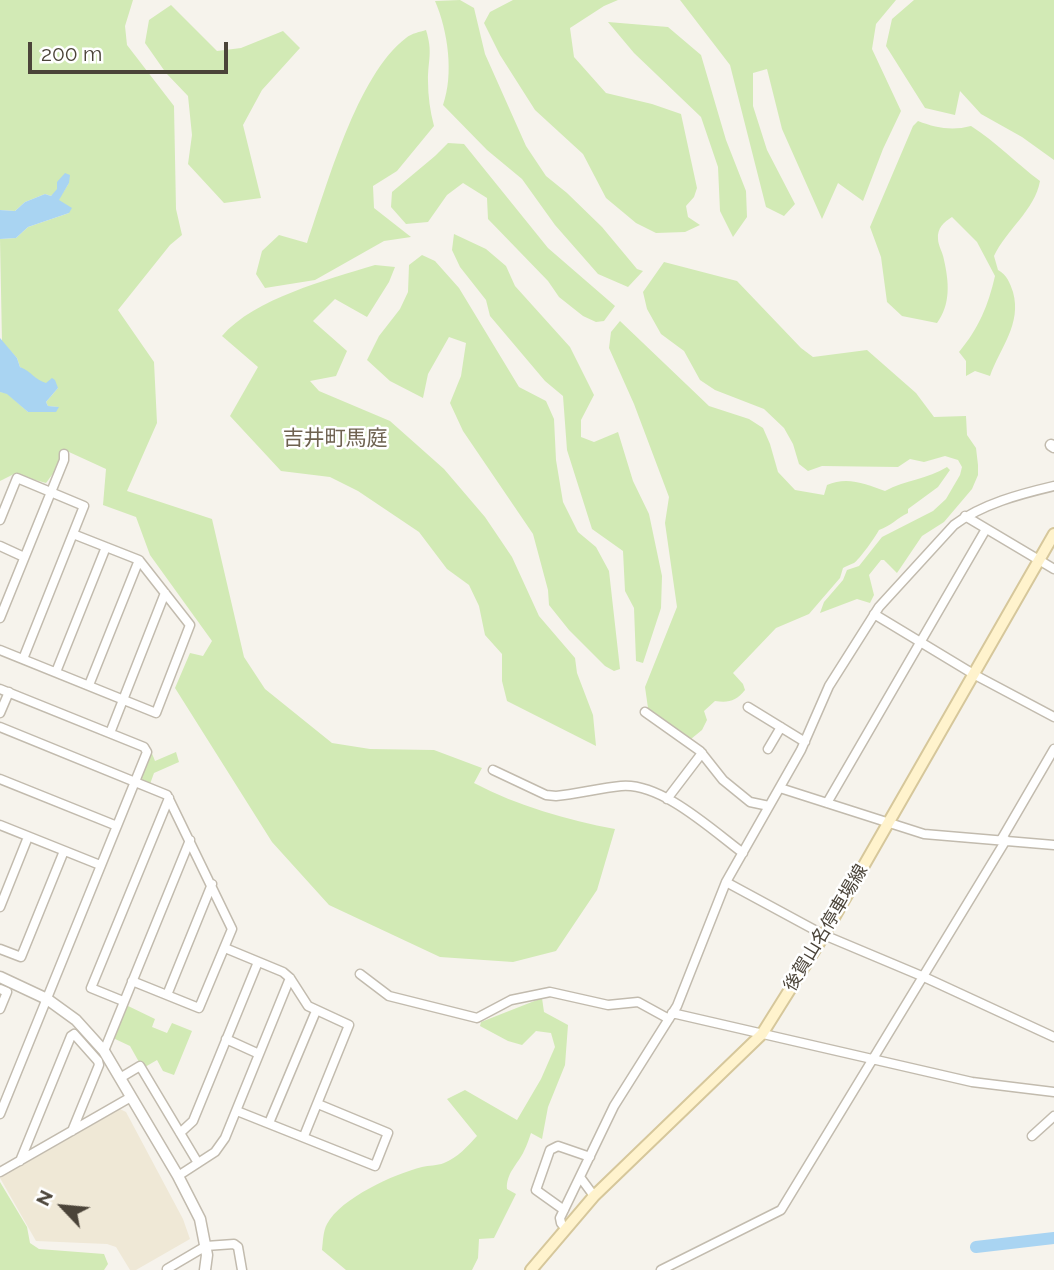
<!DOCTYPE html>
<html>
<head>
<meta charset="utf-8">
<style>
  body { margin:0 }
  #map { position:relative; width:1054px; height:1270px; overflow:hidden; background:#f6f3ec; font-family:Raleway,sans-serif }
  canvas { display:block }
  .north { position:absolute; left:28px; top:1172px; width:70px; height:70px; -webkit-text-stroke:5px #fff; paint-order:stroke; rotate:296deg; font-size:19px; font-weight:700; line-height:28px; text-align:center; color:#4b4439 }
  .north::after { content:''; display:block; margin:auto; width:24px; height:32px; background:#4b4439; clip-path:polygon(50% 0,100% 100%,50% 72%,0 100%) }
  .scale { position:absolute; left:28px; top:42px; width:200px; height:32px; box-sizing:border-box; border:4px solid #4b4439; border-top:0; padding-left:9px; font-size:21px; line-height:24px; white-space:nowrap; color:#4b4439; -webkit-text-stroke:5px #fff; paint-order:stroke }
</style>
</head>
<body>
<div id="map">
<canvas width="1054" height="1270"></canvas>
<div class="north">N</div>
<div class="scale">200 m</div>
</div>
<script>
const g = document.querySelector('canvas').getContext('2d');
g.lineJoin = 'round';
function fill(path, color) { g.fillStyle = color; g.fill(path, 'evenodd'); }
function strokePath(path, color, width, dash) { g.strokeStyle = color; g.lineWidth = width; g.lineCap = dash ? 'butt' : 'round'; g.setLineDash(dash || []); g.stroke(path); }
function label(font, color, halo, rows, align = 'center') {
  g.font = font + ' Raleway,"Noto Sans JP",sans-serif'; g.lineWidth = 5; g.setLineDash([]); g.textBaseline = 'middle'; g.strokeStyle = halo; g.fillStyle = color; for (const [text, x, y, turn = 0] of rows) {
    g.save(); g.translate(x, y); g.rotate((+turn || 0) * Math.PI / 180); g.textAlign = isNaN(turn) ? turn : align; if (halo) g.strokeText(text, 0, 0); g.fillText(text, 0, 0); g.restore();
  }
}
fill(new Path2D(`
  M120,1109L126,1112L183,1219L190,1239L136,1270H130L116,1247L107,1244L36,1241L0,1178Z`), '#efe8d6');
fill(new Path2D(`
  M0,0H133L125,26L127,45L174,106L176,209L182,235L170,245L118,310L154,362L157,423L127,491L212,519L244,657L265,689L332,743L370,749L434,750L482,768L474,783C518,806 567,820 615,829L597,890L556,951L513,962L440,957L329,905L272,842L175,688L190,653L203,656L212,641L150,555L136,517L103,505L106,469L69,452L46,483L14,474L0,481V392L7,393L28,412L58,407L48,406L46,402L58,388L38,381L20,367L17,358L2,342L0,239L16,238L28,227L69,213L58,200L69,183L51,196L45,194L25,202L15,211L0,210Z
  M460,0L474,8L485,54L526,146L546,176L567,193L602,227L637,269L643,271L628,287L598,274L555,225L522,179L487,150L443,105C454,74 448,31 435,1Z
  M513,0H618L604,6L570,28L574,57L606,93L652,104L681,114L697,188L694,197L686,206L688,217L700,225L685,232L656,233L636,223L606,198L583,154L535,110L500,55L484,23L490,12Z
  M680,0H896L876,24L872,49L901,111L883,149L863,201L838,183L822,219L782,129L767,69L753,73V106L767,150L795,204L784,216L766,207L730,65Z
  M914,0H1054V160L1022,137L981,114L960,91L955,115L925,108L886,46L892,19Z
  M171,5L217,51L241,48L283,31L300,48L262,90L243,125L261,198L224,203L188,164L192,135L188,96L166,73L145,43L149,20Z
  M608,22L668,27L701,55L726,140L746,191L747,217L733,237L720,211L718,167L701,117L634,53Z
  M426,30C433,53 428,59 428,81C428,96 430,111 434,126L397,171L373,186L374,208L411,237L384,241L315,280L265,288L256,274L262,251L279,235L307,243C327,186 357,75 406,38C412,33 420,32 426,30Z
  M918,121C936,128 952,131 971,126C996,142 1016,163 1040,181C1035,210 1006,230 994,256L998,270C1007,275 1010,283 1013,292C1022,324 1000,348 990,376L975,371L966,376V361L959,352C979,328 988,306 995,276L977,242L952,217C944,222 937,228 938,239C938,245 943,253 944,260C949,282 951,304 937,323L902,316L887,302L881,257L870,227L913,126Z
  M448,143L464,144L548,248L615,306L604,321L596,322L583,316L559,297L548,281L488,219L487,198L463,183L447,195L428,222L406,224L391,207L392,192L435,156Z
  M454,234L486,249L506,266L515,286L570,347L594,395L581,420V437L594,442L618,432L633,481L649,514L662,576L661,608L643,663L636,661L634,608L625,591L623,551L592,529L567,450L563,396L545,381L490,316L486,300L460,267L452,250Z
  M422,255L435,261L459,288L519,387L546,401L554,419L556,460L563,502L578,532L596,547L609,571L620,669L614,671L605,666L569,630L549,605L548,590L533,534L463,431L450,403L461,376L466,343L449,337L428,374L423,398L390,381L367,360L379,336L400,309L408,292L409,265Z
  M664,262L737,281L801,348L813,357L867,350L916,393L934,417L966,416L967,435L976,448L978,465V475L972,489L944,522L922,536L897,573L884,560H881L869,575L874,595L870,603L857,599L820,613L824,602L843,580L847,570L859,566L882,537L933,511L946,499L960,475L962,467L958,460L945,456L924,462L910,459L898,467L822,466L808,471L799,464L793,444L784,428L764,409L715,390L700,380L684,351L661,334L647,309L643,292Z
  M375,265L395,267L389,282L367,317L335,299L313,321L347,351L336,376L310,381L319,391L390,421L444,469L485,517L512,557L539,616L575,658L577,673L593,715L596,746L507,701L502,681V654L485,635L479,606L469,585L447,569L419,532L358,491L330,477L281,471L230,416L258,367L222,336C255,298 327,280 375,265Z
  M620,321L709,406L749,419L763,428L770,444L778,472L795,490L824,495L827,485C847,476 866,484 885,491C905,480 928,479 947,467L950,470L938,487L908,509V513C897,518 891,526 879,530C876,536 859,560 854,563C850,565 846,566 843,568L840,578L809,614L776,628L733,673L743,684L745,690C736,701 729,703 715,701L704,711L707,720L702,730L691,739L648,708L645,687L677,607L665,523L669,497L634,404L609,348L611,332Z
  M151,751L155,761L176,752L179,762L154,773L150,784L143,781L141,776Z
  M542,998L544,1012L568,1025L565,1065L548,1107L542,1139L531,1133C529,1139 527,1145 524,1151C518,1164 506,1173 507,1189L516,1194L494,1238L479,1239L478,1258L472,1270H346L322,1250C323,1242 323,1231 327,1224C341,1198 394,1174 422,1167C429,1165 437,1166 444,1163C457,1158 468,1146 477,1136L447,1099L465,1090L517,1120L541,1079L555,1047L551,1033L536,1031L522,1045L508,1041L480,1026L481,1022Z
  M126,1005L155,1019L152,1027L167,1033L172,1023L192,1031L174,1075L163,1071L157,1060L145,1067L141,1061L139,1062L130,1046L113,1038Z
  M0,1182L27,1227L30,1243L39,1249L104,1254L108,1264L104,1270H0Z`), '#d2eab5');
fill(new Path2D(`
  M65,173L70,175L69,183L59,200L72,208L69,213L28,227L16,238L0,239V210L15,211L25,202L45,194L51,196L57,189V182Z
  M0,338L17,358L20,367C31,371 35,380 46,383L52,378L55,380L58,388L46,402L48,406L59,407L56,412H28L7,394L0,392Z`), '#a9d4f2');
strokePath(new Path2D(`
  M976,1247L1054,1238`), '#a9d4f2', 12);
const minor = new Path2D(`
  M965,516L1054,569
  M0,520L17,478L84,506L23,659
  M0,546L24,557
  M874,614L975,675L1054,717
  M0,618L64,460V454
  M0,650L156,713L190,625L139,560L73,534
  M56,672L106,547
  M89,685L139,560
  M0,689L144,747L147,752L0,1114
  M748,707L805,742
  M645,712L700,751L723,780L750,802L769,806
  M0,713L9,692
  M0,727L167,795L232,929L199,1008L132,981
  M110,733L165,593
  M768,749L781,727
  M493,770L546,795L556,796C578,794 599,788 621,786C661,782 712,830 743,853
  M0,779L117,826
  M780,788L924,834L1054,845
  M667,799L702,753
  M827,803L986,529
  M0,825L100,865
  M1001,840L1054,749
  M726,882L824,935L924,977L1054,1037
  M0,907L28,837
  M225,948L283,972L290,978L308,1006L349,1025L304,1136
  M0,949L21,957L64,851
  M360,974L389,996L477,1018L511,1000L550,992L608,1005L638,1002L669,1019
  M0,989L7,992L0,1009
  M167,995L212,884
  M123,1001L91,988L169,798
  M672,1013L972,1082L1054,1092
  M226,1039L259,1054
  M104,1051L190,840
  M120,1078L140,1066L198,1163
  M237,1111L375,1166L388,1133L318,1104
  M269,1123L316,1011
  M180,1133L193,1121L258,962
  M1032,1136L1054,1116
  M20,1161L71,1036L74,1034L98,1061L99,1065L72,1131
  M0,1172L131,1097
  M178,1176L215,1152L225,1138L290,978
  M580,1177L594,1196
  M564,1210L536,1190L550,1150L558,1146L590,1157
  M565,1228L561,1223L560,1218L614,1106L677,1006L726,882L801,750L829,686L879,607L954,525C982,504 1020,494 1054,486
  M167,1269L206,1246L234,1244L238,1247L242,1270
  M661,1270L781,1210L1006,840`);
const tertiary = new Path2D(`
  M1051,445L1054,447
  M0,977L47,999L76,1020L104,1051L178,1176L200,1219L207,1255L205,1270`);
const secondary = new Path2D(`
  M531,1270L594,1196L762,1034L824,935L1054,534`);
strokePath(minor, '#c2bbae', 11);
strokePath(tertiary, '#c2bbae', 13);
strokePath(secondary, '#d6c79b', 14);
strokePath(minor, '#fff', 8);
strokePath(tertiary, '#fff', 10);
strokePath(secondary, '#fff3cd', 10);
label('18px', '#4b4439', '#fff', [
  ["後賀山名停車場線",826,928,-59]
]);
label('21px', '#6e6250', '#fff', [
  ["吉井町馬庭",335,439]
]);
</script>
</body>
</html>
